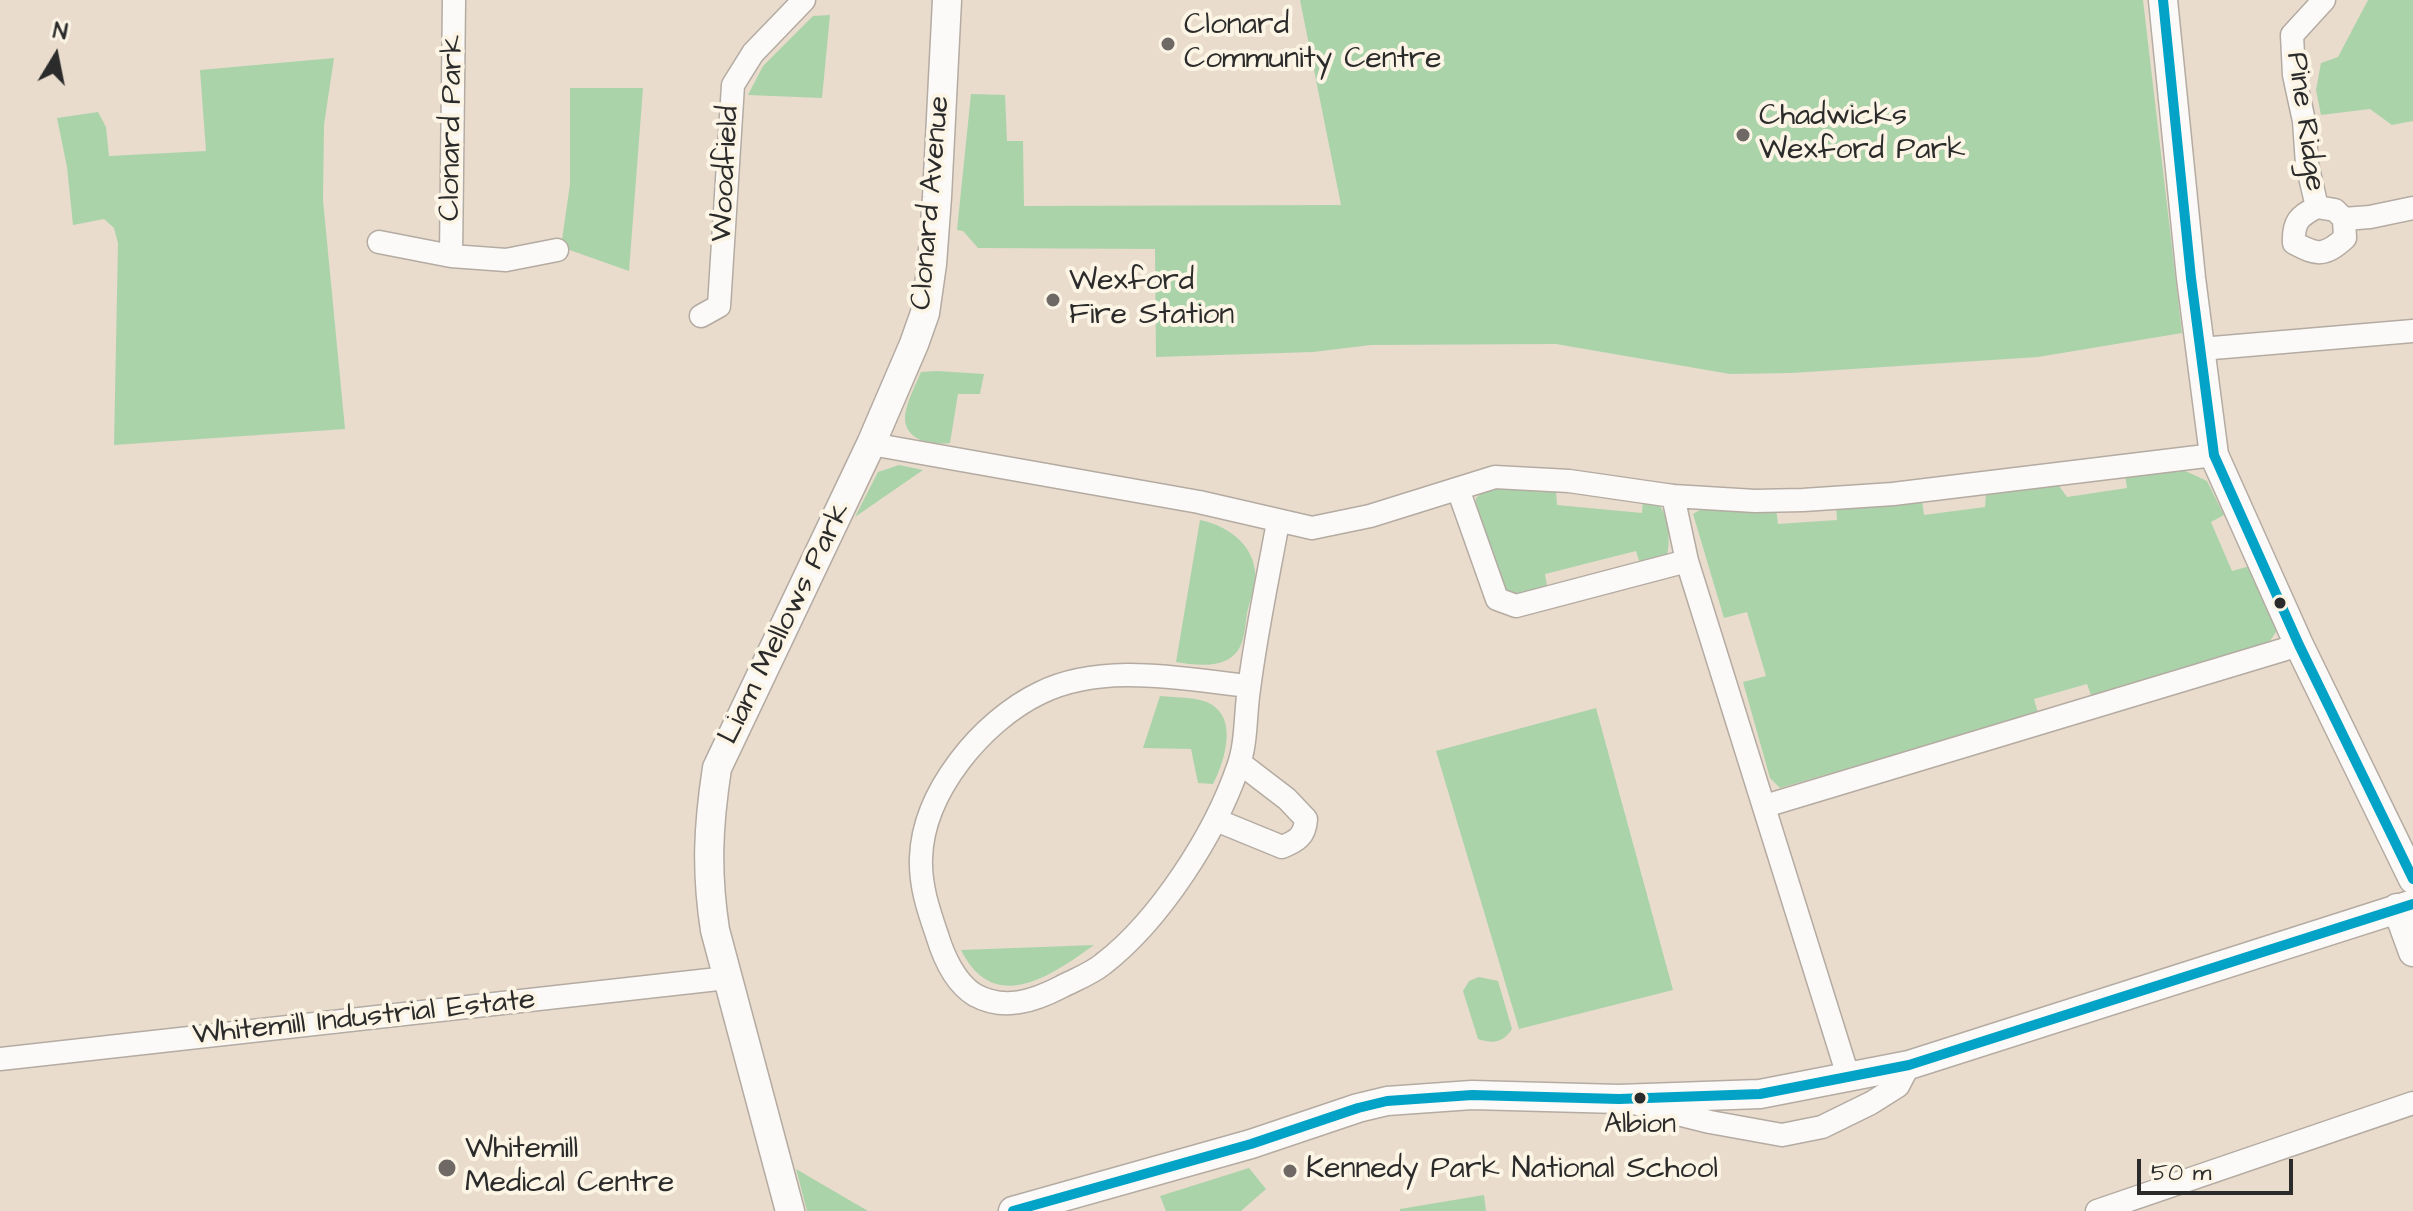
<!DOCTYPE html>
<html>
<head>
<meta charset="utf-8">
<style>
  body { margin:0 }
  #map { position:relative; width:2413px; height:1211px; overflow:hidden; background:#e9dccd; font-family:"Architects Daughter",sans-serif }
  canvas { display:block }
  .north { position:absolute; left:16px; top:16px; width:80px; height:80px; -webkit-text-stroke:6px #fcf5e5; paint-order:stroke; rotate:10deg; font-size:22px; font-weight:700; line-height:32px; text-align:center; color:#2b2b2b }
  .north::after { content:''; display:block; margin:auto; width:28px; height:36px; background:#2b2b2b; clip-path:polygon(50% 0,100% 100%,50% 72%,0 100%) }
  .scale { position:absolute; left:2137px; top:1159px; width:156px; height:36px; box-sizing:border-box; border:4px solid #2b2b2b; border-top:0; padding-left:10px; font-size:24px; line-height:28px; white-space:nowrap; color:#2b2b2b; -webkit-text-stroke:6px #fcf5e5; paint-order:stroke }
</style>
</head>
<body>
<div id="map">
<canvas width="2413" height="1211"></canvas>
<div class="north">N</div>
<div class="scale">50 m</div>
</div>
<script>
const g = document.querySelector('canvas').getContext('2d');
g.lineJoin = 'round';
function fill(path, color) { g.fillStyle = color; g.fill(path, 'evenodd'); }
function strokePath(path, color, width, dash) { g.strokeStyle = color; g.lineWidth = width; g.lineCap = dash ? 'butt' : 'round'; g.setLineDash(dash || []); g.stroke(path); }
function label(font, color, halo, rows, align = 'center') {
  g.font = font + ' "Architects Daughter",sans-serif'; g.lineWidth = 8; g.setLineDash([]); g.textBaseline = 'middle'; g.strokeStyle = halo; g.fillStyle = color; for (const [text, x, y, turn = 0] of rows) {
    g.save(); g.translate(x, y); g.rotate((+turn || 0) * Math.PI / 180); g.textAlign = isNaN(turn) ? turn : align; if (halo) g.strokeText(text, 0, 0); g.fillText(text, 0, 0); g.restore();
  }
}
fill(new Path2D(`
  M1300,0H2143L2182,333L2038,357L1791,373L1730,374L1556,344L1371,345L1313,352L1156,357L1155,249L978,248L963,231L957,230L971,94L1005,95L1007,141H1023L1024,206L1341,205Z
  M2368,0H2413V121L2392,125L2370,109L2321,115L2316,90L2321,63L2338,57Z
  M830,15L822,98L748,95L763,66L813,16Z
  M334,58L324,125L323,200L345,429L114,445L118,243L114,228L104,219L73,225L67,167L57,118L98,112L106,127L109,156L206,151L200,70Z
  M570,88H643L629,271L561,247L570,184Z
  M937,371L984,374L980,394H958L950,443C928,446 899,438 906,410C909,397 916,384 921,372Z
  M899,465L923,470L855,517L878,472Z
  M2179,468L2207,481L2224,515L2211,522L2232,571L2250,566L2278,629L2270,641L2253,650L2092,698L2087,684L2034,699L2038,713L1780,788L1770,778L1743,682L1766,676L1747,612L1724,618L1693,514L1707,506L1776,508L1778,524L1837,520L1836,505L1922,500L1924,515L1985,507L1986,493L2057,483L2067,497L2127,488L2125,475Z
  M1488,487L1556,490L1557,505L1642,513L1643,499C1647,500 1652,500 1656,502C1669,511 1672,548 1665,560L1641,567L1636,551L1545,574L1548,591L1528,596L1506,592L1475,508L1476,498Z
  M1200,520C1225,525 1252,542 1255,571C1256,584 1250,600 1247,613C1245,626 1245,644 1235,654C1221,669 1194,665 1176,662Z
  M1160,696C1176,698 1203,696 1215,707C1237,724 1223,765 1213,784L1198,783L1191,749L1143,748Z
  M1596,708L1673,990L1519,1029L1436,751Z
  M1094,945C1051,976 994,1016 961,950Z
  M1479,977L1498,981L1512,1029C1503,1043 1493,1044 1478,1039L1463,991L1469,981Z
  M1249,1168L1266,1189L1241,1211H1166L1160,1196Z
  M796,1169L868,1211H807Z
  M1484,1195L1486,1211H1400V1209Z`), '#aad3aa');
const minor = new Path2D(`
  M2317,207L2307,164L2304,121L2294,75L2292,35L2324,0
  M2317,207L2335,210L2344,219L2345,238C2324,257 2317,255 2294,243C2293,222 2299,216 2317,207Z
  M2344,219L2370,217L2413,208
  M379,242L451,256L506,260L557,250
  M451,256L454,0
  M701,316L719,306L733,85L753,53L804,0
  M2201,349L2413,331
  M871,444L1199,502L1312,528L1370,516L1495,477L1569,481L1673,496L1755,501L1803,500L1893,494L2214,455
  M1458,489L1497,599L1516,606L1687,561
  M1673,496L1687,561L1849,1079
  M1249,686C1183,679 1103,662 1040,693C982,721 923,792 921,858C920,885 928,909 937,935C943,955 955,983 975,995C1004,1011 1034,1001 1061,987C1074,980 1091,974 1103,964C1160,920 1215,834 1238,767C1247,743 1245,713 1249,689C1256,633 1268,577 1278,522
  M1765,806L2299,645
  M1216,820L1282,847C1297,841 1305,836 1306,819L1287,799L1240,763
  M0,1059L727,978
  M1638,1104L1710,1122L1782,1135L1822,1127L1871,1103L1898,1086L1909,1065
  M2097,1211L2413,1103`);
const tertiary = new Path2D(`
  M2163,0L2191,278L2214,455L2299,645L2413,879
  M2397,908L2413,952
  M790,1211L715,930C706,871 708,827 717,768L871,444L914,344L925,313L932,264L937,197L947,0
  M1013,1211L1251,1144L1358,1108L1387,1101L1472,1095L1619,1099L1760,1094L1909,1065L2413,904`);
strokePath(minor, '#b4aba2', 25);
strokePath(tertiary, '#b4aba2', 31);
strokePath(minor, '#fcfaf8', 22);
strokePath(tertiary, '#fcfaf8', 28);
strokePath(new Path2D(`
  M2163,0L2191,278L2214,455L2299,645L2413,879
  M1013,1211L1251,1144L1358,1108L1387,1101L1472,1095L1619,1099L1760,1094L1909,1065L2413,904`), '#02a3c6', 10);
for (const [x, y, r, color] of [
  [1168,44,8,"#6e6964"],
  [1743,135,8,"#6e6964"],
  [1053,300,8,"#6e6964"],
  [2280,603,7,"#2b2b2b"],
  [1640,1098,7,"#2b2b2b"],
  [447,1168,10,"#6e6964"],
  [1290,1171,8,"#6e6964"]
]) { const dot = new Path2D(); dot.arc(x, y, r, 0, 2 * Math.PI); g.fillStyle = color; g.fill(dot); strokePath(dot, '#fcf5e5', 3); }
label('28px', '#2b2b2b', '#fcf5e5', [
  ["Albion",1640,1126]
]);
label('30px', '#2b2b2b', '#fcf5e5', [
  ["Clonard",1184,27],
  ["Community Centre",1184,61],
  ["Chadwicks",1759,118],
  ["Wexford Park",1759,152],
  ["Wexford",1069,283],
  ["Fire Station",1069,317],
  ["Whitemill",465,1151],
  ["Medical Centre",465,1185],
  ["Kennedy Park National School",1306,1171]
], 'left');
label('30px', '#2b2b2b', '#fcf5e5', [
  ["Pine Ridge",2304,122,82],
  ["Clonard Park",453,128,-89],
  ["Woodfield",727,174,-87],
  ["Clonard Avenue",932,203,-85],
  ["Liam Mellows Park",786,624,-64],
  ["Whitemill Industrial Estate",364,1019,-6]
]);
</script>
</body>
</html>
